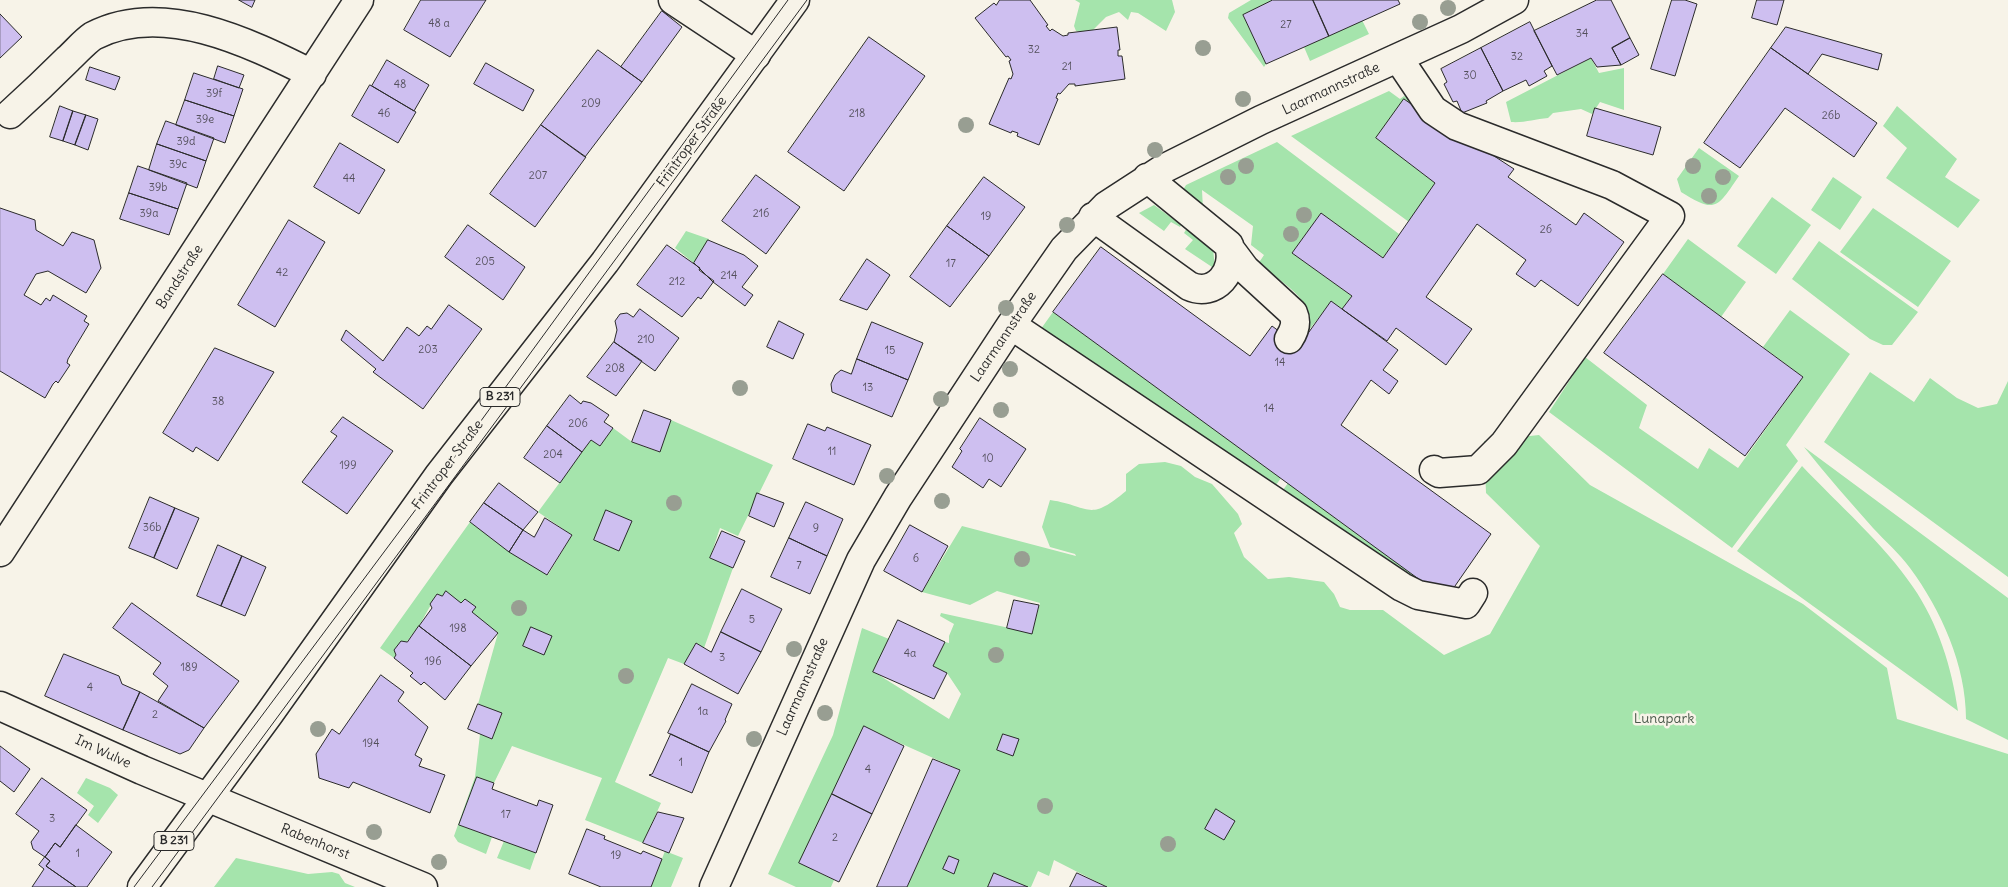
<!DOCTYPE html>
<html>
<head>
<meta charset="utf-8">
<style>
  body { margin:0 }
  canvas { display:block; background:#f7f3e8 }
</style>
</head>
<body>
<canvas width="2008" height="887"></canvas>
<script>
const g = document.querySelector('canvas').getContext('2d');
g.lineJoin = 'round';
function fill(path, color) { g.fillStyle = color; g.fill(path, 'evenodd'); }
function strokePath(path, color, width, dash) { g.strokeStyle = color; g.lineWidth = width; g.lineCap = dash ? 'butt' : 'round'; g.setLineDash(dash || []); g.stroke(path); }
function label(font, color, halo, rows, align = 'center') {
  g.font = font + ' Delius,sans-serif'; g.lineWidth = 5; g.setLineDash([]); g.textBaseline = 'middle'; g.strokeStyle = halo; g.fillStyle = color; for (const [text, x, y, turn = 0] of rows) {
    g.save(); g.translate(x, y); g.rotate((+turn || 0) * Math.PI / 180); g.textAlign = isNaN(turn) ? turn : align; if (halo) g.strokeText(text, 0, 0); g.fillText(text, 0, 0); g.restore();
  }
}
fill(new Path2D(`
  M1075,0H1172L1175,12L1166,31L1138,13L1131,12L1128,20L1119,12L1106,17L1090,33L1076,31L1074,26L1080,3Z
  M1251,0H1273L1243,15L1266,64L1264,67L1228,18L1229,13Z
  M1362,20L1369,34L1310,61L1304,47Z
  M1591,58L1599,73L1624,68V110L1600,102L1592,114L1581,109L1553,113L1548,118C1535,119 1524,123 1511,122L1506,102Z
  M1389,91L1400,99L1404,96L1462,137L1465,142L1404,99L1376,138L1435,183L1409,222L1291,136Z
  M1897,106L1957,159L1945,177L1980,200L1958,228L1886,178L1907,148L1883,126Z
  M1277,142L1399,234L1383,258L1321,213L1292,253L1352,296L1342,309L1331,302L1309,330C1317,300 1278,280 1258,264L1264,255L1251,245L1253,226L1202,190L1203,209L1183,190L1186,185Z
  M1699,148L1739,176C1717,208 1716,214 1681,192L1677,179Z
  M1833,177L1862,197L1840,230L1811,210Z
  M1772,197L1811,225L1776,274L1737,246Z
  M1154,205L1181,225L1180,227L1171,222L1164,231L1139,213Z
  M1873,208L1951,261L1918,307L1840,252Z
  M1187,228L1213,248L1215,269L1185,249L1193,240L1184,233Z
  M686,231L709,239L696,265L675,248Z
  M1688,239L1746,282L1721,317L1663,274Z
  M1819,241L1918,312L1892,345H1883L1870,339L1792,279Z
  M1790,310L1850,354L1786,445L1798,461L1732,548L1549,412L1585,357L1647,405L1639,428L1698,469L1709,448L1738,468L1803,377L1763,347Z
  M1053,312L1281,478L1271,492L1038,333Z
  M1870,372L1914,402L1930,378L1957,398L1978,408L1997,404L2008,381V577L1824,442Z
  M671,420L773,465L738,536L720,528L710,558L733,568L704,648L696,643L684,664L668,658L615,782L661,803L643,843L585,820L602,778L512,746L494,783L477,777L459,825L492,837L486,854L458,842L454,836L475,777L480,734L492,739L502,714L478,704L498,633L437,594L419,626L394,658L380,648L470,522L548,575L572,535L538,512L591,440L600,446L613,428L632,442L659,452Z
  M1539,435L1590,485L1803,604L1887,668L1897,719L2008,754V887H1107L1054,860L1049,876L1038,871L1031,887H907L960,770L864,727L800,863L834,880L831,887H796L768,874L833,735L862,628L889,639L874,672L949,719L961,694L947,673L933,666L945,642L949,643V636L954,624L940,616L941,613L1032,633L1040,603L997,591L970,605L922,592L962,526L1076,556L1075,554L1050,547L1042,527L1050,500C1091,506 1088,523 1126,491V474L1139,464L1165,462L1181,466L1195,477L1212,484L1238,514L1242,524L1234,533L1244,557L1268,579L1289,577L1324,582L1334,594L1340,607L1350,610H1383L1444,655L1490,634L1540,546L1486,493L1484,441Z
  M1804,447L2008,598V740L1966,719C1966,665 1941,610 1910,568C1899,553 1885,541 1873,528C1850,502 1826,475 1804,447Z
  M1802,466C1838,504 1884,544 1913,587C1938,623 1952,668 1958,711L1737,551Z
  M1288,483L1422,581L1410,583L1278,497Z
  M86,778L110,788L118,795L98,823L88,815L94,806L77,793Z
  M504,841L536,853L530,870L497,858Z
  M665,851L683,858L671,887H651Z
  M236,858L308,874L332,872L339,874L345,883L355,887H214Z`), '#a5e4ac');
const building = new Path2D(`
  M239,0H255L252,7Z
  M421,0H486L450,57L404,30Z
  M1000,0H1030L1048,25L1046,26L1050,31L1052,29L1063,36L1068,35V33L1117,27L1120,50H1118V56H1122L1125,79L1075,86V84H1069L1060,94L1058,93L1056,98L1058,99L1039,145L1017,136L1018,133L1012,131L1011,133L989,124L1009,78L1011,79L1013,74L1009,61L1011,60L1008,56L1006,57L975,18L994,3L996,5Z
  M1273,0H1313L1329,36L1266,64L1243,15Z
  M1313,0H1398L1400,4L1329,36Z
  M1597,0H1611L1630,38L1612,48L1621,65L1597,67L1591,58L1557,75L1534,31Z
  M1672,0H1685L1697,4L1675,76L1651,69Z
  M1757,0H1784L1777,25L1752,18Z
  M662,11L682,27L642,82L621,67Z
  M0,14L22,37L0,58Z
  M1530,22L1552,66L1544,71L1547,76L1529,86L1526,80L1503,91L1481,48Z
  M1786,27L1882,54L1878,70L1822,54L1808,74L1771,48Z
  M869,37L925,76L844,191L788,152Z
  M1630,38L1639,55L1621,65L1612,48Z
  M1481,48L1503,91L1486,101L1487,103L1462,113L1457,101L1453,102L1444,84L1447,82L1441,69Z
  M1771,48L1877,123L1854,157L1785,108L1740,168L1704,143Z
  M598,50L642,82L585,157L541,125Z
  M387,60L429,85L414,111L372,86Z
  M486,63L534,90L523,111L474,84Z
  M218,66L244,75L239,88L214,79Z
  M90,67L120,77L115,90L86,80Z
  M194,73L243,89L234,116L185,100Z
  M370,85L416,112L398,143L352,116Z
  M1404,99L1465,142L1468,139L1514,169L1508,177L1576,225L1584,213L1624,242L1578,306L1541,280L1535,287L1516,274L1526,260L1477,224L1426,297L1472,329L1446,365L1396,328L1387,341L1342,309L1352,296L1292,253L1321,213L1383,258L1435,183L1376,138Z
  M185,100L234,116L225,143L176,125Z
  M60,106L73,111L63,141L50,137Z
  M1595,108L1661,127L1653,155L1587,136Z
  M73,111L86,115L75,145L63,141Z
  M86,115L98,119L88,150L75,145Z
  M166,121L214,138L206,161L157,144Z
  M541,125L586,157L535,227L490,194Z
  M340,143L385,170L359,214L314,187Z
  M157,144L206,161L197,188L149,170Z
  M138,166L187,183L178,209L129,193Z
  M756,175L800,207L766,254L722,221Z
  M984,177L1025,207L989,256L947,226Z
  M129,193L178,209L169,235L120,219Z
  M0,208L35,220L36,230L63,246L72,232L94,240L101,268L86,293L48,271L36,274L24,295L41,305L46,298L50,301L53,295L87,316L84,321L89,324L68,359L67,363L70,365L58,383L56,381L53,384L45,398L0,371Z
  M289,220L325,242L275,327L238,305Z
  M468,225L525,267L503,300L445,257Z
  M947,226L989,256L950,307L910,277Z
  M708,240L744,255L758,266L742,287L753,295L745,306L713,282L694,263Z
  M667,245L700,268L699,270L714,281L701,299L698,297L682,317L637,285Z
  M1101,247L1250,356L1272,326L1299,346L1331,301L1398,350L1383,370L1398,381L1389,394L1371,380L1341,425L1491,534L1446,599L1053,312Z
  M867,259L890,275L867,310L840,300Z
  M1663,274L1803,377L1745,456L1604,353Z
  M449,305L482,329L423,409L373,372L376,369L341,340L346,330L383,361L407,327L419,336L427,326L431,329Z
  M640,309L679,338L655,371L614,342L617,330L615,321L620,314L627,313L633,317Z
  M779,321L804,334L793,359L767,347Z
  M872,322L923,343L908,380L857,359Z
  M614,342L642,361L616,396L587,377Z
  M215,348L274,372L218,461L196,447L193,452L163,433Z
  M857,359L908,380L892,417L832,392L831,384L835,375L841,370L851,374Z
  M570,395L581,404L583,401L591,403L609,415L604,422L613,428L600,446L591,440L582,452L547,426Z
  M644,410L671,420L660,452L632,442Z
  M343,417L393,451L347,514L302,482L337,436L331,432Z
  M980,418L1026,449L1001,487L989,479L983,488L952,467L962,451L960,449Z
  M808,424L825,431L827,427L871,445L854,485L793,459Z
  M547,426L582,452L560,483L524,458Z
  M499,483L538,512L523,530L484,503Z
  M757,493L784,503L774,527L749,516Z
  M150,497L175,508L154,558L129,548Z
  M806,502L843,519L827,556L789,538Z
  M484,503L523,530L509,552L470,522Z
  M175,508L199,518L177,569L154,558Z
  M606,510L632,521L619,551L594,540Z
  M545,518L572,535L547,575L509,552L523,530L534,537Z
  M910,525L948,546L922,592L884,571Z
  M722,531L745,541L733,568L710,558Z
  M789,538L827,556L810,594L771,577Z
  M218,545L242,556L221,606L197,596Z
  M242,556L266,567L245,616L221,606Z
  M742,589L782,609L761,652L721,632Z
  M446,591L461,603L465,599L476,607L472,612L498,633L471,666L419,626L432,608L430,604L437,594L442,596Z
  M1014,600L1039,605L1032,634L1007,628Z
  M132,603L239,681L204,728L158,701L168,686L153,674L161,663L113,628Z
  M898,620L945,642L933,666L947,673L934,699L873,672Z
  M419,626L471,666L445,700L424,682L421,685L410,676L413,673L394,658L396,655L394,650L401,641L407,642Z
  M531,627L552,636L544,655L523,646Z
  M721,632L761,652L738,694L684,664L696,643L711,652Z
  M64,654L119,676L122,684L140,692L123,730L45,696Z
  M381,675L404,692L398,701L428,727L415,755L422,759L419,766L445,775L430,813L353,782L349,788L319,778L316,754L332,729L339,734Z
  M692,684L732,704L725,720L726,721L709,752L668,733Z
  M140,692L204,728L189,750L180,754L123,730Z
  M478,704L502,713L492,739L468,729Z
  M864,726L904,746L872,814L832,794Z
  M671,734L709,752L692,793L649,775L652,774Z
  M1003,734L1019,739L1013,756L997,750Z
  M0,746L30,769L14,792L0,781Z
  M933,759L960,770L907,887H877Z
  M477,777L494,783L492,789L537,806L539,800L553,805L536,853L459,825Z
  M42,778L87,810L60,847L55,843L45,857L33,849L31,842L39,831L16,814Z
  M832,794L872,814L839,882L799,863Z
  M1216,809L1235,821L1224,840L1205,829Z
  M658,812L684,818L669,853L643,843Z
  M76,825L112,852L87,887H76L46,866L50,861L45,857L55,843L60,847Z
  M587,829L605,836L604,839L641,854L643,851L662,859L651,887H601L569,874Z
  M949,856L959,860L954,874L943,869Z
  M45,857L50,861L46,866L76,887H32L44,869L39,865Z
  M994,873L1028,887H988Z
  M1077,873L1107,887H1070Z`);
fill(building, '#cebff0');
strokePath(building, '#2b2b2b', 1);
const minor = new Path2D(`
  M673,0L756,55
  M1398,58L1433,110L1457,126L1612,185L1670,216L1504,444L1478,470L1439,473L1434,470
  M10,114C30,96 49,78 68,59C76,52 84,42 93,36C162,0 248,42 312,74
  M1093,217L1189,286C1215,298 1237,271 1229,245L1147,178
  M1230,249L1245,269L1293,313C1297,322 1295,330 1289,339
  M1011,325L1402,587L1418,595L1466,604L1473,593
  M0,552L359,0
  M0,706L142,770L423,887
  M714,887L861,560L898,497L1011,325L1064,249L1106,206L1163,169L1261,120L1461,29L1514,0`);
const major = new Path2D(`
  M142,887L269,714L439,475L605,262L795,0`);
strokePath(minor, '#2b2b2b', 31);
strokePath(major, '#2b2b2b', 31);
strokePath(minor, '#f7f3e8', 28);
strokePath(major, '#f7f3e8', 28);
strokePath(new Path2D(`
  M134,887L440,477L788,0
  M152,887L807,0`), '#2b2b2b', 1);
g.fillStyle = '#989e92';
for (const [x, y] of [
  [1448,8],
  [1420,22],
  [1203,48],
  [1243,99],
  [966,125],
  [1155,150],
  [1246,166],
  [1693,166],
  [1228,177],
  [1723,177],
  [1709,196],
  [1304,215],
  [1067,225],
  [1291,234],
  [1006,308],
  [1010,369],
  [740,388],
  [941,399],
  [1001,410],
  [887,476],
  [942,501],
  [674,503],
  [1022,559],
  [519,608],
  [794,649],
  [996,655],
  [626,676],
  [825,713],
  [318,729],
  [754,739],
  [1045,806],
  [374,832],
  [1168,844],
  [439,862]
]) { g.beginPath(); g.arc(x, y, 8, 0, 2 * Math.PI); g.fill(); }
label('11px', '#54505c', null, [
  ["48 a",439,24],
  ["27",1286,25],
  ["34",1582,34],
  ["32",1034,50],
  ["32",1517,57],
  ["21",1067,67],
  ["30",1470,76],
  ["48",400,85],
  ["39f",214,94],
  ["209",591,104],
  ["46",384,114],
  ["218",857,114],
  ["26b",1831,116],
  ["39e",205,120],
  ["39d",186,142],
  ["39c",178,165],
  ["207",538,176],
  ["44",349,179],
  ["39b",158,188],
  ["39a",149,214],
  ["216",761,214],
  ["19",986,217],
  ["26",1546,230],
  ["205",485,262],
  ["17",951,264],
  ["42",282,273],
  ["214",729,276],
  ["212",677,282],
  ["210",646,340],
  ["203",428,350],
  ["15",890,351],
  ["14",1280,363],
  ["208",615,369],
  ["13",868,388],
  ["38",218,402],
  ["14",1269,409],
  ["206",578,424],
  ["11",832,452],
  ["204",553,455],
  ["10",988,459],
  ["199",348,466],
  ["36b",152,528],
  ["9",816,529],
  ["6",916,559],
  ["7",799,566],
  ["5",752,620],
  ["198",458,629],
  ["4a",910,654],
  ["3",722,658],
  ["196",433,662],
  ["189",189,668],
  ["4",90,688],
  ["1a",703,712],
  ["2",155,715],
  ["194",371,744],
  ["1",681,763],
  ["4",868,770],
  ["17",506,815],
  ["3",52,819],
  ["2",835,838],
  ["1",78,854],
  ["19",616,856]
]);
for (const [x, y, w] of [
  [500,397,40],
  [174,841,40]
]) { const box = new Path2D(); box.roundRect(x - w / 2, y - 9.5, w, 19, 4); g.fillStyle = '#f7f3e8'; g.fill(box); strokePath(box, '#2b2b2b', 1); }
label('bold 12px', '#2b2b2b', null, [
  ["B 231",500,397],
  ["B 231",174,841]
]);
label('14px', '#2b2b2b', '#f7f3e8', [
  ["Laarmannstraße",1331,89,-25],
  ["Frintroper Straße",692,142,-54],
  ["Bandstraße",180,277,-57],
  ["Laarmannstraße",1004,337,-56],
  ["Frintroper Straße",448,465,-53],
  ["Laarmannstraße",803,687,-66],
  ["Im Wulve",103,752,25],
  ["Rabenhorst",315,842,22]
]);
label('14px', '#4a594b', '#f7f3e8', [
  ["Lunapark",1664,719]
]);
</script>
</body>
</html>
